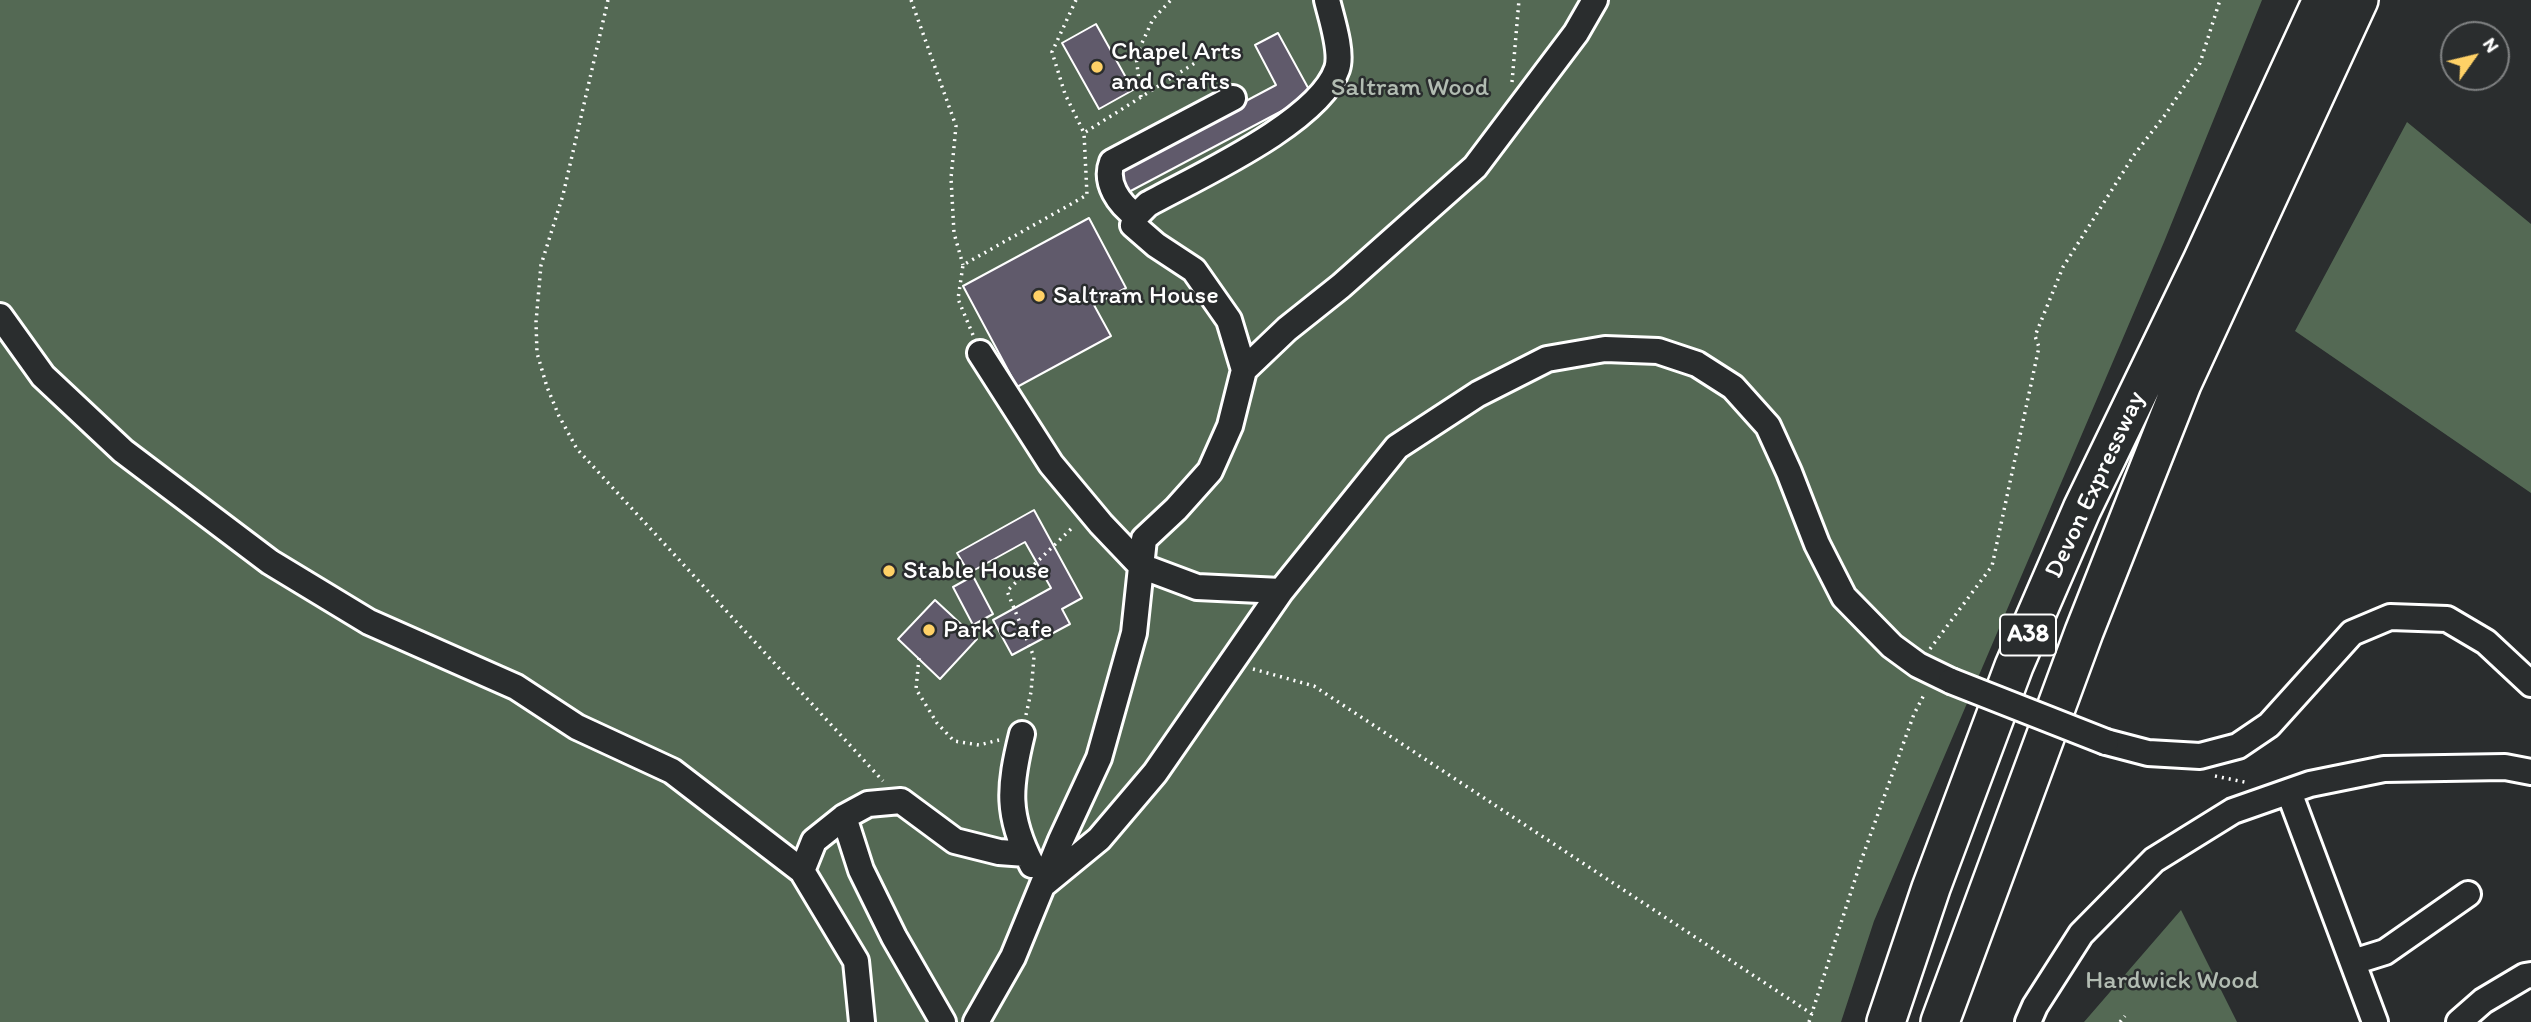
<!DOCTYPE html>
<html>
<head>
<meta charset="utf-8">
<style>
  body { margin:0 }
  #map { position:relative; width:2531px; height:1022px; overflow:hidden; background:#2a2d2e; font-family:Itim,sans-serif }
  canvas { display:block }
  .north { position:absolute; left:2440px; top:21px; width:70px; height:70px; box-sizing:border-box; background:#2a2d2e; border:2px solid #7f8182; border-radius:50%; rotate:56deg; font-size:19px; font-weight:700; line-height:28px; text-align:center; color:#fff }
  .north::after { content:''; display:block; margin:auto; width:24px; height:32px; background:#ffd166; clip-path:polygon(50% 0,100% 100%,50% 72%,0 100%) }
</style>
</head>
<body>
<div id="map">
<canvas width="2531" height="1022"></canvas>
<div class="north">N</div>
</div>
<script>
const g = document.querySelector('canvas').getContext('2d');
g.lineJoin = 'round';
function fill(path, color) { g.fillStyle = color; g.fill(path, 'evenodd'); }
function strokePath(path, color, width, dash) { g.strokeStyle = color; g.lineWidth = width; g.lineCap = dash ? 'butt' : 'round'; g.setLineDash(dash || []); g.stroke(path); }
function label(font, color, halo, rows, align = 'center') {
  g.font = font + ' Itim,sans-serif'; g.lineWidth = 5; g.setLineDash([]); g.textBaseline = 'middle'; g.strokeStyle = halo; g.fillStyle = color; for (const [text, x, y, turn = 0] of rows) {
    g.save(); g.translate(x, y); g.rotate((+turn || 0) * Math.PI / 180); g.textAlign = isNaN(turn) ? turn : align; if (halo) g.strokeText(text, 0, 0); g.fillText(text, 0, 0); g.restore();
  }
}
fill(new Path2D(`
  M0,0H2262L2164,242L1874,921L1841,1022H0Z
  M2407,122L2531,224V493L2295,331Z
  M2181,910L2237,1022H2084Z`), '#546954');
const building = new Path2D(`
  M1096,24L1133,90L1099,109L1062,43Z
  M1278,33L1312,95L1125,194L1114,171L1276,85L1255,45Z
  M1089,218L1126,288L1094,305L1111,336L1017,387L963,286Z
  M1034,510L1082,598L1062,609L1070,624L1012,655L993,620L1051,588L1025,542L969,573L957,553Z
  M973,576L993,614L973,625L953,587Z
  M935,600L977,639L940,679L898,639Z`);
fill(building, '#605a6b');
strokePath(building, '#fff', 2);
const minor = new Path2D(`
  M1136,216C1119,204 1104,183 1112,162L1233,98
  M0,316L43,376L123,451L270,562L369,622L516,687L577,727L672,771L802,871L856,961L862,1022
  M980,353L1051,464L1101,524L1141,566L1197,587L1281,591
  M1244,370L1229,320L1194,270L1156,245L1133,225L1136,216L1148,204C1197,177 1319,122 1337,69C1343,52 1331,17 1327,0
  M1022,734C1009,787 1006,815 1032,865
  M2106,742L2148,753L2200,756L2238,746L2269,725L2352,633L2390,617L2447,619L2486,642L2531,684
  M2289,792L2375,1022
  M844,817L861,870L894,937L943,1022
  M802,871L814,841L844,817L868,804L901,801L955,841L999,852L1026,854
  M1043,885L1099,839L1155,773L1281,591L1397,447L1478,394L1547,359L1605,349L1658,351L1697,364L1733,387L1768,426L1789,472L1817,544L1844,597L1892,646L1918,665L1951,681
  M2353,962L2385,952L2468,894
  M976,1022L1013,957L1061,840L1099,758L1134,633L1144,539L1176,509L1210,471L1230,426L1244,370L1287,329L1341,286L1475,167L1576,33L1595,0
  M2028,1022L2035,1006L2081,934L2154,860L2233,811L2310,784L2384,769L2505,767L2531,772
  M2459,1022L2483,1001L2525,976L2531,975`);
const highway = new Path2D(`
  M1886,1022L1931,888L2014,666L2082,509L2202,261L2322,0
  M1940,1022L2084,632L2182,384L2359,0`);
strokePath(minor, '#fff', 30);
strokePath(highway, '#fff', 42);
strokePath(new Path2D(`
  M608,0L563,195L541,265L536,322L537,353L547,387L559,416L577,449L883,781
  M911,0L956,126L951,178L954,233L963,265
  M1076,0L1052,52L1065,94L1084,133
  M1512,82L1519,0
  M1141,97L1136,56L1153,19L1171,0
  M973,335L958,299L963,265L1087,195L1084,133L1195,63
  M1930,649L1992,566L2039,347L2035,336L2063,267L2134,155L2165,115L2200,63L2220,0
  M919,658L916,689L937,723L954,741L979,745L999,740
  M1253,669L1314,686L1812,1014
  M1026,715L1031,692L1034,657L1007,591L1074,526
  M2215,776L2249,783
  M1809,1022L1861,861L1914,714L1925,693
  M2120,1022L2125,1016`), '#fff', 3.5, [2, 5]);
strokePath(minor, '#2a2d2e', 24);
strokePath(highway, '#2a2d2e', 37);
const minorBridge = new Path2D(`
  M1951,681L2106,742`);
strokePath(minorBridge, '#fff', 30, []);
strokePath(minorBridge, '#2a2d2e', 24);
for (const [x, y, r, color] of [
  [1097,67,7,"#ffd166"],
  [1039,296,7,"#ffd166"],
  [889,571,7,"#ffd166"],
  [929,630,7,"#ffd166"]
]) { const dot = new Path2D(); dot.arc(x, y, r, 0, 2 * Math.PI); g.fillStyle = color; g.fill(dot); strokePath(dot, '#2a2d2e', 2.5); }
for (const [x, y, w] of [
  [2028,635,56]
]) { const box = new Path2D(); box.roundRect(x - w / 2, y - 20.5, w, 41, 5); g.fillStyle = '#2a2d2e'; g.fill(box); strokePath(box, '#fff', 2); }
label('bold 24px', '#fff', null, [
  ["A38",2028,635]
]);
label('26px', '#fff', '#2a2d2e', [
  ["Chapel Arts",1111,52],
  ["and Crafts",1111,82],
  ["Saltram House",1053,296],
  ["Stable House",903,571],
  ["Park Cafe",943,630]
], 'left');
label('26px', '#b2bcb2', '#2a2d2e', [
  ["Saltram Wood",1410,88],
  ["Hardwick Wood",2172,981]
]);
label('26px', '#fff', '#2a2d2e', [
  ["Devon Expressway",2096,485,-65]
]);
</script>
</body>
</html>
